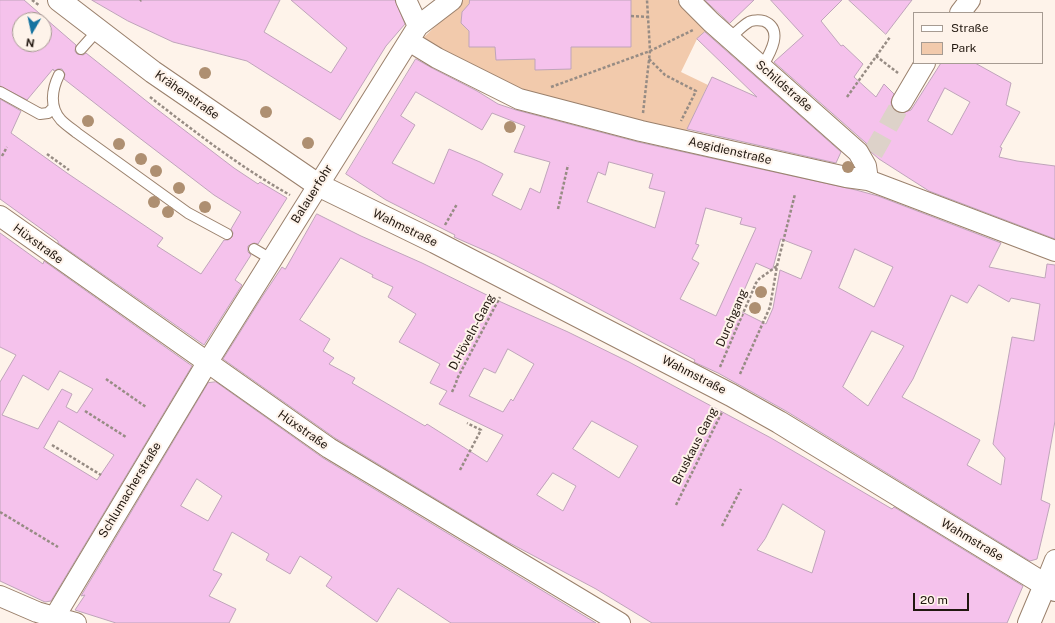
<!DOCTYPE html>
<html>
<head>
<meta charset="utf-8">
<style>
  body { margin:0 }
  #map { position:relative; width:1055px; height:623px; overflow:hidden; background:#fef3ea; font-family:"Public Sans",sans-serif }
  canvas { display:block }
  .legend { position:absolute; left:913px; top:12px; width:130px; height:52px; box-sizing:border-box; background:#fef3ea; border:1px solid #a69b92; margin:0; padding:5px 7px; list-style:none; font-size:12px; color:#21170f }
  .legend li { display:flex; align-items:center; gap:8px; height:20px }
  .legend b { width:20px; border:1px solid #a69b92 }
  .north { position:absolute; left:12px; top:12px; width:40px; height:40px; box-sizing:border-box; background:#fef3ea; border:1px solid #a69b92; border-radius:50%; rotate:189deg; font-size:11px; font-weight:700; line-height:16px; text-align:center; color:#21170f }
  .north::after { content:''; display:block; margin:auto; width:14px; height:18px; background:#1472a0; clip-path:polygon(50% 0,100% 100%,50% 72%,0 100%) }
  .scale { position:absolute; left:913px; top:593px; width:56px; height:18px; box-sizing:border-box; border:2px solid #21170f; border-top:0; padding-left:5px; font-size:12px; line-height:14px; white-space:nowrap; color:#21170f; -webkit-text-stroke:3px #fef3ea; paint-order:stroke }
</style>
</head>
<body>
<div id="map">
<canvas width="1055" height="623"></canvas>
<ul class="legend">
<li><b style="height:5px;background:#fff"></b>Straße</li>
<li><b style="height:11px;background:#f2caac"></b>Park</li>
</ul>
<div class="north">N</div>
<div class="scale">20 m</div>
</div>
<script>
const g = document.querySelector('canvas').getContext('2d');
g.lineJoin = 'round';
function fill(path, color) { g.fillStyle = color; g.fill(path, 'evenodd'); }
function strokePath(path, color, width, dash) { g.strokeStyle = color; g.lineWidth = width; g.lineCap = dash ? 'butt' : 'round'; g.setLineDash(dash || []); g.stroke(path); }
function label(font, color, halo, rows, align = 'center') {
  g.font = font + ' "Public Sans",sans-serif'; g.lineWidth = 4; g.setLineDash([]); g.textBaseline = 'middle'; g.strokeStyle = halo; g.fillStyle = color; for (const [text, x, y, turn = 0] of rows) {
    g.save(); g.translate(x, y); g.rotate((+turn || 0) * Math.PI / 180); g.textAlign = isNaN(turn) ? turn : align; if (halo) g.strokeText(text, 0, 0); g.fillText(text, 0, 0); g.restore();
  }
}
fill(new Path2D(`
  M463,0H677L708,29L697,39L681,72L708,85L686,132L635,122L515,89L421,40Z`), '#f2caac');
const building = new Path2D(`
  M0,0H24L76,45L75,51L77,54L83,55L86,53L154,107L234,168L258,184L260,182L287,198L258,244L254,243L248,246V252L251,255L235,280L242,285L204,345L58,243V241L0,199V99L21,111L11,133L67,173L163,238L157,246L201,274L224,240H228L232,237L233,233L231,229L241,212L214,195L133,133L64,79L65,74L62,69H58L54,71L53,69L27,100L0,86ZM20,20H44V44H20Z
  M92,0H280L264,32L331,73L347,48L291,0H395L405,24L386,46L340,120L247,61L173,42L128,21Z
  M470,0H631V47H571V69L535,70V59L496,60L495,47H469V31L461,23L462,12L469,4Z
  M705,0H754L730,23Z
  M771,0H842L821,21L841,46L843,45L863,64L854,77L876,97L884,84L894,94L891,102L892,108L897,112L902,113L911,110L941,63H975L1011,83L1006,105L1020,112L1000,147L1002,148L999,157L1017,161L1055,166V239L929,191L879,159L871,152L866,143L774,62L803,36ZM945,88L970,102L952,135L928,121Z
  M849,0H912L886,34Z
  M705,32L841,152L836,163L687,129L712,77L757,97L697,39Z
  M416,59L432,68L477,91L498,104L516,110L638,142L856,190L878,196L1001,243L989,267L1045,278L1047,264L1055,265V421L1041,500L1050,504L1037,559L1030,561L786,411L718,373L694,362L695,360L554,285L495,255L454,237L455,235L386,200L346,174ZM416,92L482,130L492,113L525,126L514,152L550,162L540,193L530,188L521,210L492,195L503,174L480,162L449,149L434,184L392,163L415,125L401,116ZM609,162L653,174L649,188L665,192L655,228L587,202L598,172L605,175ZM706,208L742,218L740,224L756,228L716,316L680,299L699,263L692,259L699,245L696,244ZM781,239L812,251L801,279L780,270L773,308L766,324L736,309L756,263L772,270ZM855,249L893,267L874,307L839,288ZM979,285L1009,302L1011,298L1040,304L1034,341L1012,337L993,444L1005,458L1001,485L967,465L980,440L902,397L913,379L951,295L967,303ZM872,331L904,346L868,406L843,387Z
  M317,214L361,236L422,263L501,302L568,332L629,362L771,438L892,509L894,507L1023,586L1007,623H652L596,589L504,540L335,438L223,359L262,297L282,267L285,269ZM341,258L373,275L372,277L393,287L388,297L416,314L399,342L440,364L430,383L447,391L439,404L503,435L487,462L427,424L425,426L352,383L355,378L329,364L334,358L323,351L330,339L300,320ZM508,349L534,364L513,401L511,399L503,412L469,396L484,368L495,373ZM592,421L638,446L619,478L573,449ZM553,473L576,486L563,511L537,495ZM783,504L825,531L812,573L757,550L765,539Z
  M0,233L43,264L44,261L192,366L51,601L45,602L0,581V382L16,355L0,347ZM60,371L93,389L77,413L66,407L72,394L62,389L38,429L2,415L23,375L48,390ZM59,421L114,455L97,480L44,448Z
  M216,382L323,458L596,623H451L398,588L377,622L326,586L332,577L300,556L290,574L266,560L269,554L232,532L213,570L222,574L209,596L236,609L229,623H116L75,610L85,595L81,596L208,383ZM197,479L222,496L208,521L181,506Z`);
fill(building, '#f5c2ec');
strokePath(building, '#bfa4ba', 1);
strokePath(new Path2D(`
  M873,153L902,102`), '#ddd2c9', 20, [20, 10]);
const service = new Path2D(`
  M729,38C736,33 742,26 749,22C751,20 760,20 764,21C785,30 769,55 762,67
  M81,49L98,30
  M59,75C52,89 49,107 61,120C66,125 72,129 77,133L188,213L227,234
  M0,92L40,114L48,113L54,107
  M254,249L271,259`);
const minor = new Path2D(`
  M406,0L418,26
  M689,0L711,22L858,152L866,166L868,180
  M960,13L970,0
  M409,41L437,58L519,99L641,131L846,177L868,180L1055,251
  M902,102L925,63
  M0,216L329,448L620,623
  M1055,560L1045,585L1055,591
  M0,596L37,612L76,623
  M53,623L54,618L207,363L418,26L452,0`);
const tertiary = new Path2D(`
  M59,0L153,72L318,185L435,242L731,395L779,422L1034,578L1045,585L1029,623`);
strokePath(service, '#9a806c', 12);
strokePath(minor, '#9a806c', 22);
strokePath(tertiary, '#9a806c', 24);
strokePath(new Path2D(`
  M32,0L40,6
  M140,1L141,0
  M631,16L648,17
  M876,56L898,73
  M649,59L665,75L696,91L681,121
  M551,87L650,51L693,30
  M150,97C195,132 240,167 290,195
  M847,97L890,37
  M643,113L650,51L647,0
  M47,154L69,170
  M2,156L7,147
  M558,209L568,165
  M445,225L457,204
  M720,367L756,283L759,279L777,266
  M740,374L770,307L777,266L795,194
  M106,379L146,407
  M452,392L456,383L457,379L500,297
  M85,411L126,437
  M52,445L101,475
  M460,470L481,430L467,423
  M676,505L722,412
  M0,512L58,547
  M722,526L741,489`), '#978c84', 2.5, [3, 2]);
strokePath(service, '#fff', 10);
strokePath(minor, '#fff', 20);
strokePath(tertiary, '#fff', 22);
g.fillStyle = '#ae8f71';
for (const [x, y] of [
  [205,73],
  [266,112],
  [88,121],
  [510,127],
  [308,143],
  [119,144],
  [141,159],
  [848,167],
  [156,171],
  [179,188],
  [154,202],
  [205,207],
  [168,212],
  [761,292],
  [755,308]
]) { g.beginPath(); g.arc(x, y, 6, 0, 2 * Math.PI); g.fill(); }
label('12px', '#21170f', '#fef3ea', [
  ["Schildstraße",784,86,41],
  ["Krähenstraße",187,95,35],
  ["Aegidienstraße",730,151,13],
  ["Balauerfohr",312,194,-58],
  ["Wahmstraße",405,228,26],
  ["Hüxstraße",38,244,36],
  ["Durchgang",732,318,-67],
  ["D.Höveln-Gang",472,332,-62],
  ["Wahmstraße",694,375,27],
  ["Hüxstraße",303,430,35],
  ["Bruskaus Gang",695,446,-63],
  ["Schlumacherstraße",130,490,-59],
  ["Wahmstraße",972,540,31]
]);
</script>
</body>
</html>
